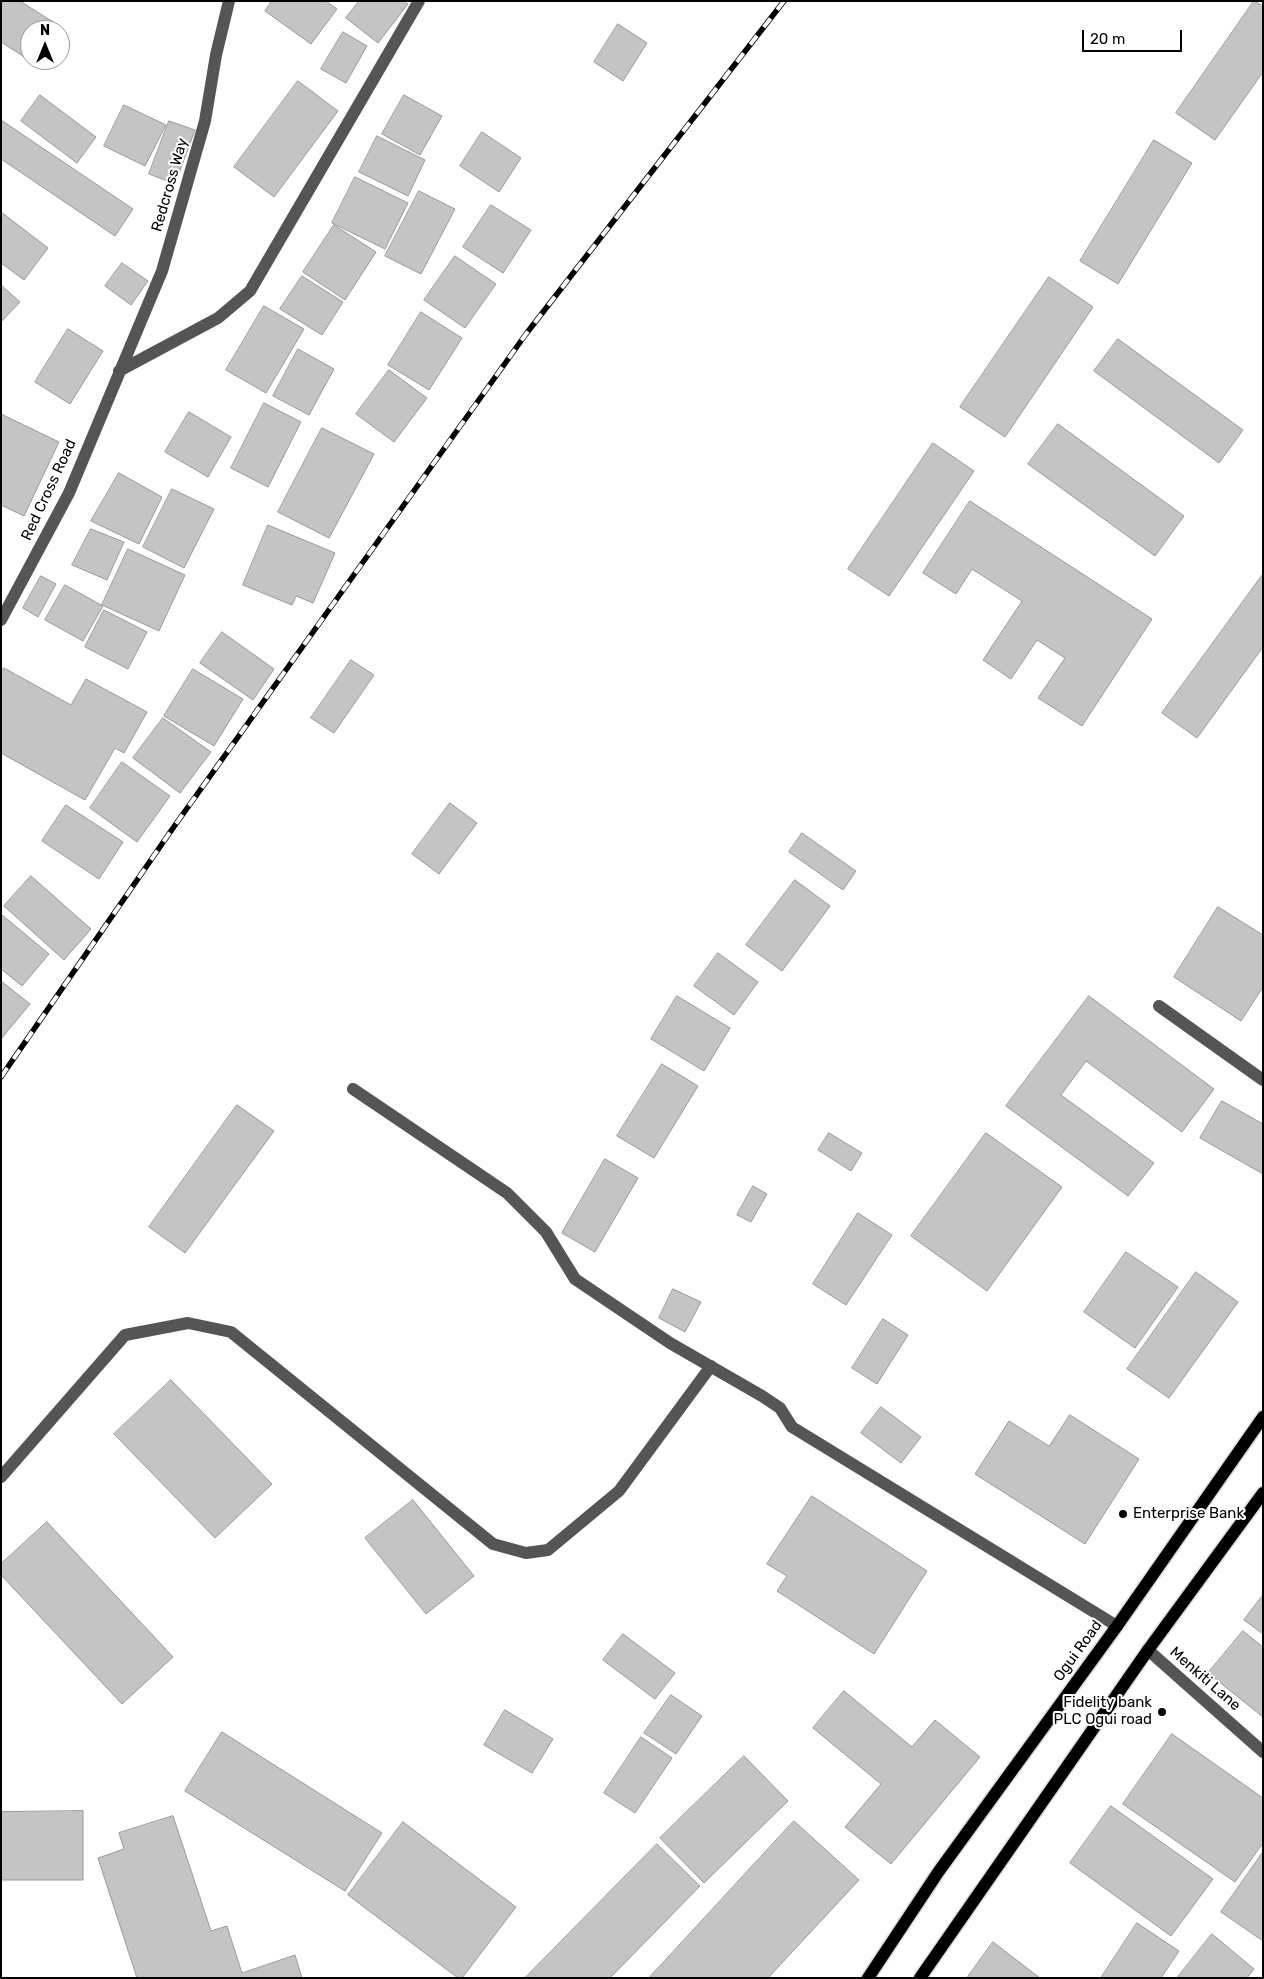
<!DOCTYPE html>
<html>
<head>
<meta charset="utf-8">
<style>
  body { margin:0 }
  #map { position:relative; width:1264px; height:1979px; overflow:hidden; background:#fff; font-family:Rubik,sans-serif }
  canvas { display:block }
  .frame { position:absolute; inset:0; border:2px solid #000; pointer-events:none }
  .north { position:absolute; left:20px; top:20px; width:50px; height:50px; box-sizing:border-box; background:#fff; border:1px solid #999; border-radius:50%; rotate:0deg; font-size:14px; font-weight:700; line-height:20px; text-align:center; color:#000 }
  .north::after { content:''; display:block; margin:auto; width:18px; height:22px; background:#000; clip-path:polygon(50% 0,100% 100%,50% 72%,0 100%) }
  .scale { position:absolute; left:1082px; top:30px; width:100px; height:22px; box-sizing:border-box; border:2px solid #000; border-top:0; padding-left:6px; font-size:15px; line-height:18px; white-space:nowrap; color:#000; -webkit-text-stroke:4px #fff; paint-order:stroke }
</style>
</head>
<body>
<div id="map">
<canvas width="1264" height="1979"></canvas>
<div class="frame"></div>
<div class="north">N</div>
<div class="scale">20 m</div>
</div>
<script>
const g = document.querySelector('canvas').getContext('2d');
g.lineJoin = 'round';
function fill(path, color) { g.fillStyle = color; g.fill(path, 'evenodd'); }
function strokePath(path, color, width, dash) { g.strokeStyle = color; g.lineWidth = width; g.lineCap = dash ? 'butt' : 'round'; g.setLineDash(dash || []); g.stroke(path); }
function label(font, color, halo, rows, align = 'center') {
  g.font = font + ' Rubik,sans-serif'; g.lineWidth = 4; g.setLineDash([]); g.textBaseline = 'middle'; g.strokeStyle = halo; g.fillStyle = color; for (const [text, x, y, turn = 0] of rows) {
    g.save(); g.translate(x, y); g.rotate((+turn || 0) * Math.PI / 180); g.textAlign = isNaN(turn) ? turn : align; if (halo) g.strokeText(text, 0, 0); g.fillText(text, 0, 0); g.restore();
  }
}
const building = new Path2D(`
  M1,1H20L61,27L59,30H30V60H40L37,65L1,42Z
  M272,1H326L337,9L311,44L265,11Z
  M359,1H404L408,4L378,43L346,18Z
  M1254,1L1263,6V72L1215,140L1176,113Z
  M618,24L647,43L623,81L594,62Z
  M343,32L367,46L346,83L321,69Z
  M298,81L338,111L274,197L234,167Z
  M40,95L96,137L77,163L21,121Z
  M404,95L442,116L420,155L382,134Z
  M124,105L166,125L145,166L104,146Z
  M1,120L133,209L115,236L1,159Z
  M169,121L195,130L175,184L149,174Z
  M482,132L521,158L499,192L460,166Z
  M377,136L425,160L408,196L359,172Z
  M1154,140L1192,163L1118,284L1080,261Z
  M355,177L408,203L385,249L332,223Z
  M419,191L455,209L421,274L385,256Z
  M491,205L531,230L503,273L463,247Z
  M1,212L48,248L24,280L1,263Z
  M334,225L376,252L345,300L303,272Z
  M455,256L496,284L465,328L424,300Z
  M122,263L148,281L131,305L105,286Z
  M302,276L343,302L322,335L280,309Z
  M1049,277L1093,307L1005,437L960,407Z
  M1,285L20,302L1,322Z
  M264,306L304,329L266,393L226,370Z
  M421,312L462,338L429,390L388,365Z
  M68,329L103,351L70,404L35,382Z
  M1118,339L1243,430L1219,463L1094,371Z
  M298,349L334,369L309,415L273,396Z
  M389,370L427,398L394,442L356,414Z
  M264,403L301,422L268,487L231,468Z
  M189,412L231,437L208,477L165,452Z
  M1,414L59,442L24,516L1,505Z
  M1058,424L1184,516L1155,556L1028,464Z
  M322,428L374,454L329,538L278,512Z
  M933,443L974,471L889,596L848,569Z
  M119,473L162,497L139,544L91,521Z
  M172,489L214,509L184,568L143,547Z
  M970,501L1152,619L1082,726L1038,698L1065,658L1037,640L1011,679L983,660L1022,601L972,569L956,594L923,573Z
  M268,525L335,553L313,603L296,596L292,605L243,585Z
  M91,529L124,542L107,580L72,565Z
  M128,549L185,575L159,631L102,605Z
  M1263,574V647L1197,738L1162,713Z
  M41,576L56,584L38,617L23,608Z
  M65,585L103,606L83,641L45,620Z
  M104,610L147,632L128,669L85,647Z
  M222,632L274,669L253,700L200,663Z
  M351,660L374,675L334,733L311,718Z
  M4,668L71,705L86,679L147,712L124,753L115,748L85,800L1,753V673Z
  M193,669L243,699L214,746L164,716Z
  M163,718L211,752L180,793L133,758Z
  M122,762L170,796L137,842L90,808Z
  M450,803L477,823L439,874L412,854Z
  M66,805L123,842L99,879L42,841Z
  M802,833L856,871L843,890L789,852Z
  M31,876L91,929L64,960L4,906Z
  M795,880L830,906L782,971L746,945Z
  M1218,907L1263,935V987L1241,1021L1174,977Z
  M1,914L49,954L22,986L1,969Z
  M718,953L758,982L734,1015L694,986Z
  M1,981L30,1004L1,1039Z
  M677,996L730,1028L704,1071L651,1039Z
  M1089,996L1214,1089L1182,1132L1086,1061L1061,1095L1154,1163L1128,1196L1006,1106Z
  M662,1064L698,1086L654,1158L617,1136Z
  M1222,1101L1263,1124V1174L1200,1138Z
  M237,1105L274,1131L185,1253L149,1227Z
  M829,1133L862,1153L851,1171L818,1150Z
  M986,1133L1062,1187L987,1291L911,1236Z
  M605,1159L638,1178L595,1252L562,1233Z
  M753,1186L767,1194L751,1222L737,1215Z
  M858,1213L892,1235L846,1305L813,1284Z
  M1126,1252L1178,1287L1135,1348L1084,1312Z
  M1196,1272L1238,1302L1169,1398L1127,1369Z
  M673,1289L701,1302L685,1332L659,1318Z
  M883,1319L908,1335L877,1384L852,1368Z
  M171,1380L272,1484L215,1538L114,1434Z
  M881,1407L921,1437L901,1463L861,1433Z
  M1070,1415L1139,1459L1085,1544L975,1474L1009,1421L1049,1446Z
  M812,1496L927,1571L874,1654L777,1591L787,1576L767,1564Z
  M413,1500L474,1576L426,1614L365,1538Z
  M47,1522L173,1657L122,1704L1,1575V1564Z
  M1263,1595V1634L1244,1620Z
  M1243,1631L1263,1647V1717L1208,1673Z
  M623,1634L675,1673L655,1699L603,1660Z
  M844,1691L912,1747L935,1720L980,1757L891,1864L845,1827L881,1784L813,1728Z
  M671,1695L702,1716L676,1754L644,1733Z
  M505,1710L553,1739L532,1773L484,1745Z
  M222,1732L382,1833L345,1891L185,1791Z
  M1172,1734L1263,1798V1843L1235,1882L1123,1804Z
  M641,1737L672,1758L635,1813L604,1793Z
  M744,1756L788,1801L704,1883L660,1838Z
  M1111,1806L1213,1879L1171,1936L1070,1863Z
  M83,1811V1880H1V1812Z
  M173,1816L211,1931L227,1926L242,1973L295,1955L302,1978H137L98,1858L124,1849L119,1833Z
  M794,1821L859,1880L768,1978H649Z
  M403,1822L516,1907L462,1978H458L348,1895Z
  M657,1844L700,1886L610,1978H525Z
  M1263,1852V1941L1221,1912Z
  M1137,1923L1179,1951L1161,1978H1101Z
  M1212,1934L1254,1969L1247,1978H1177Z
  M993,1942L1040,1978H967Z`);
fill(building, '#c4c4c4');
strokePath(building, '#999', 1);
const major = new Path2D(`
  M868,1978L939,1871L1117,1626L1263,1417
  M920,1978L1148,1650L1263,1493`);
strokePath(major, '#dbdbdb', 15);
strokePath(new Path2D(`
  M119,371L218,318L250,291L419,1
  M1,620L69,493L162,271L205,121L216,55L229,1
  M1159,1006L1263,1080
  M353,1089L507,1193L546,1232L575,1279L670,1343L762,1396L780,1408L792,1427L1117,1626
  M1,1477L125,1335L188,1323L231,1332L493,1544L526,1553L548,1550L619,1491L711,1366
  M1148,1650L1263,1752`), '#555', 12);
strokePath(major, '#000', 12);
const rail = new Path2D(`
  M1,1077L173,828L526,334L784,1`);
strokePath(rail, '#000', 5.5);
strokePath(rail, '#fff', 4, [11]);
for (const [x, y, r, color] of [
  [1123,1514,5,"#000"],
  [1162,1712,5,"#000"]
]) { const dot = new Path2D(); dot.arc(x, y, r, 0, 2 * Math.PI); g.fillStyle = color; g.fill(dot); strokePath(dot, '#fff', 2); }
label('15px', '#000', '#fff', [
  ["Redcross Way",170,185,-74],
  ["Red Cross Road",49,490,-65],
  ["Ogui Road",1078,1651,-54],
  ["Menkiti Lane",1205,1679,41]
]);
label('15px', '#000', '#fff', [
  ["Enterprise Bank",1133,1514],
  ["Fidelity bank",1152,1703,"right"],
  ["PLC Ogui road",1152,1720,"right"]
], 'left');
</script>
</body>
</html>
